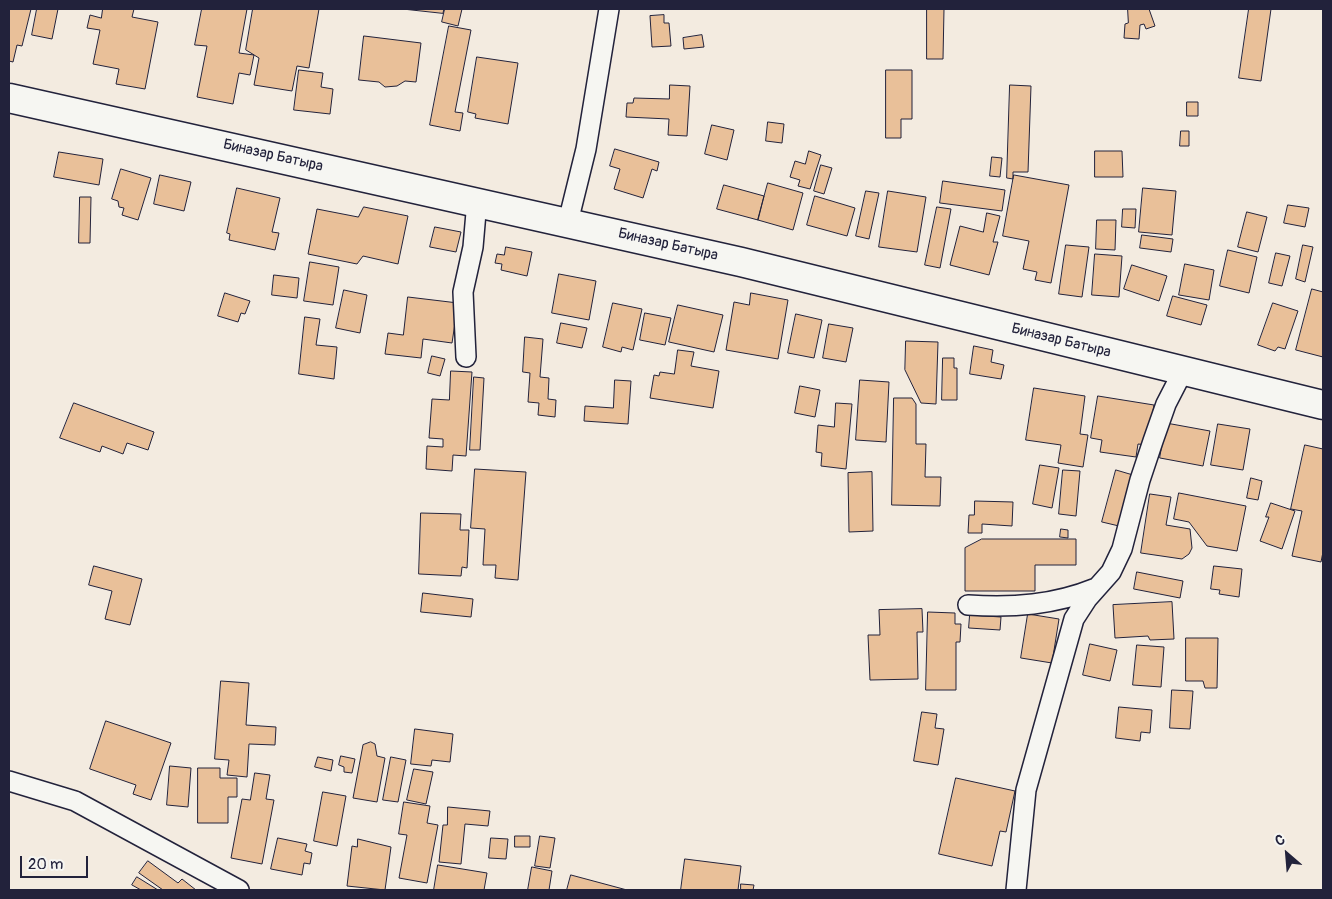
<!DOCTYPE html>
<html>
<head>
<meta charset="utf-8">
<style>
  body { margin:0 }
  #map { position:relative; width:1332px; height:899px; overflow:hidden; background:#f3ebe0; font-family:Pangolin,sans-serif }
  canvas { display:block }
  .frame { position:absolute; inset:0; border:10px solid #22223b; pointer-events:none }
  .north { position:absolute; left:1262px; top:829px; width:50px; height:50px; -webkit-text-stroke:4px #f6f6f2; paint-order:stroke; rotate:333deg; font-size:14px; font-weight:700; line-height:20px; text-align:center; color:#22223b }
  .north::after { content:''; display:block; margin:auto; width:18px; height:22px; background:#22223b; clip-path:polygon(50% 0,100% 100%,50% 72%,0 100%) }
  .scale { position:absolute; left:20px; top:856px; width:68px; height:22px; box-sizing:border-box; border:2px solid #22223b; border-top:0; padding-left:6px; font-size:15px; line-height:18px; white-space:nowrap; color:#22223b; -webkit-text-stroke:4px #f6f6f2; paint-order:stroke }
</style>
</head>
<body>
<div id="map">
<canvas width="1332" height="899"></canvas>
<div class="frame"></div>
<div class="north">С</div>
<div class="scale">20 m</div>
</div>
<script>
const g = document.querySelector('canvas').getContext('2d');
g.lineJoin = 'round';
function fill(path, color) { g.fillStyle = color; g.fill(path, 'evenodd'); }
function strokePath(path, color, width, dash) { g.strokeStyle = color; g.lineWidth = width; g.lineCap = dash ? 'butt' : 'round'; g.setLineDash(dash || []); g.stroke(path); }
function label(font, color, halo, rows, align = 'center') {
  g.font = font + ' Pangolin,sans-serif'; g.lineWidth = 4.5; g.setLineDash([]); g.textBaseline = 'middle'; g.strokeStyle = halo; g.fillStyle = color; for (const [text, x, y, turn = 0] of rows) {
    g.save(); g.translate(x, y); g.rotate((+turn || 0) * Math.PI / 180); g.textAlign = isNaN(turn) ? turn : align; if (halo) g.strokeText(text, 0, 0); g.fillText(text, 0, 0); g.restore();
  }
}
const building = new Path2D(`
  M9,9H31L22,46L17,45L13,62L9,61Z
  M37,9H58L52,39L32,35Z
  M103,9H134L132,17L158,22L145,89L116,84L119,69L93,64L100,30L87,28L90,15L101,18Z
  M202,9H247L239,53L254,55L250,75L239,73L233,104L197,97L207,46L195,45Z
  M253,9H319L309,68L297,66L292,91L254,85L259,58L246,50Z
  M403,9H444L443,13Z
  M445,9H462L458,26L442,22Z
  M927,9H944L943,59H927Z
  M1128,9H1149L1155,26L1146,29L1144,24L1140,25L1139,39L1124,38L1125,24L1128,23Z
  M1249,9H1271L1261,81L1239,78Z
  M664,15V23H669L671,46L652,47L650,16Z
  M449,26L471,30L455,112L463,113L460,131L430,125Z
  M702,35L704,47L684,49L683,38Z
  M364,36L421,43L416,82L405,81L397,86L385,87L379,82L359,80Z
  M477,57L518,63L508,124L475,118L476,114L468,112Z
  M299,70L323,73L321,87L333,89L330,114L294,110Z
  M886,70H912V119H901V138H886Z
  M670,85L690,86L687,136L668,135L669,119L626,117L627,103H633L634,98L669,99Z
  M1010,85L1031,86L1028,172H1013V179L1007,178Z
  M1187,102H1198V116H1187Z
  M768,122L784,124L782,143L766,141Z
  M712,125L734,130L727,160L705,154Z
  M1181,131H1189V146H1180Z
  M615,149L659,162L657,171L652,169L643,198L614,189L620,169L610,166Z
  M809,151L821,155L810,189L798,186L800,180L790,177L795,161L805,164Z
  M1095,151H1122L1123,177H1095Z
  M59,152L103,159L99,185L54,177Z
  M992,157L1002,158L1000,177L990,176Z
  M821,165L832,168L824,194L814,191Z
  M121,169L151,178L138,220L122,215L124,208L119,207L118,201L112,199Z
  M160,175L191,182L184,211L154,204Z
  M1014,175L1069,185L1051,283L1035,280L1037,272L1023,269L1029,241L1003,236Z
  M943,181L1005,190L1002,211L940,203Z
  M768,183L803,193L793,230L758,220Z
  M724,185L764,196L758,220L717,209Z
  M237,188L280,198L272,232L279,233L275,250L229,240L230,234L227,233Z
  M1143,188L1176,191L1172,235L1139,232Z
  M866,191L879,193L869,239L856,236Z
  M888,191L926,197L917,252L879,247Z
  M815,196L855,208L847,236L807,225Z
  M80,197H91L90,243H79Z
  M1288,205L1309,208L1305,227L1284,223Z
  M364,207L408,216L398,264L363,256L357,264L308,254L317,209L358,217Z
  M937,207L951,209L940,268L925,265Z
  M1123,209H1136L1135,228L1122,227Z
  M1247,212L1267,217L1258,252L1238,247Z
  M987,213L1000,216L993,242H998L989,275L950,265L960,226L983,232Z
  M1097,220H1116L1115,250L1096,249Z
  M435,227L461,232L456,252L430,247Z
  M1142,235L1173,239L1171,252L1140,248Z
  M1066,245L1089,247L1082,297L1059,294Z
  M1303,245L1313,247L1305,282L1296,279Z
  M506,247L532,252L527,276L501,270L502,264L495,263L497,254L504,255Z
  M1228,250L1257,257L1249,293L1220,286Z
  M1276,253L1290,256L1282,286L1269,283Z
  M1095,254L1122,256L1119,297L1092,295Z
  M310,262L339,267L333,305L304,301Z
  M1185,264L1214,270L1209,300L1179,295Z
  M1132,265L1167,276L1159,301L1124,289Z
  M559,274L596,281L589,320L552,313Z
  M274,275L299,278L297,298L272,295Z
  M1312,289L1323,292V357L1296,350Z
  M344,290L367,295L360,333L336,328Z
  M225,293L250,301L245,314L241,313L238,322L218,316Z
  M751,293L788,300L778,359L726,350L734,302L749,305Z
  M1173,296L1207,305L1201,325L1167,316Z
  M408,297L458,303L452,343L423,339L421,358L385,354L388,333L403,335Z
  M613,303L642,309L633,350L622,347L621,352L603,347Z
  M1273,303L1298,311L1285,349L1278,347L1275,351L1258,345Z
  M678,305L723,315L714,352L669,342Z
  M645,313L671,318L665,345L640,340Z
  M796,314L822,320L814,358L788,353Z
  M305,317L320,319L316,345L337,347L334,379L299,374Z
  M561,323L587,328L582,348L557,343Z
  M829,324L853,328L846,362L823,358Z
  M525,337L543,339L540,377L549,378L548,399L556,400L555,417L538,415L539,403L528,402L530,373L523,372Z
  M906,341L938,342L936,404L921,403L905,370Z
  M974,346L993,350L991,362L1004,365L1001,379L970,374Z
  M678,350L694,352L691,366L719,371L713,408L650,398L654,375L659,376L660,372L674,374Z
  M432,356L445,359L440,376L428,373Z
  M943,358H954V368H957V400H942Z
  M451,371L472,372L466,456L453,455L452,471L426,469L427,446L443,447V439L429,438L432,399L449,400Z
  M474,377L484,378L480,450H470Z
  M615,380L631,381L628,424L584,421L585,406L613,408Z
  M860,380L889,382L886,442L856,440Z
  M800,386L820,390L815,417L795,413Z
  M1034,388L1085,396L1080,434L1088,435L1083,467L1058,463L1061,445L1026,440Z
  M1098,396L1154,405L1147,445L1138,444L1136,457L1100,452L1102,440L1091,438Z
  M894,398H912L916,404V444H926L925,477H941L940,506L892,505Z
  M74,403L154,432L148,450L127,443L123,454L102,446L100,452L60,438Z
  M836,403L852,404L846,469L821,466L822,453L816,452L818,425L834,427Z
  M1166,423L1210,431L1203,466L1160,458Z
  M1218,424L1250,429L1243,470L1211,465Z
  M1305,445L1323,449V552L1321,562L1292,556L1302,511L1291,509Z
  M1040,465L1059,468L1052,508L1033,504Z
  M475,469L526,472L518,580L495,578L496,565H483L485,529L471,528Z
  M1063,470L1080,471L1076,516L1059,514Z
  M1116,470L1133,475L1119,526L1102,522Z
  M872,472L873,531L849,532L848,473Z
  M1251,478L1262,481L1258,500L1247,498Z
  M1179,493L1246,506L1237,551L1207,546L1189,522L1174,519Z
  M1150,494L1171,497L1166,525L1190,529L1192,548L1189,554L1182,559L1141,553Z
  M975,501L1013,502L1012,526L982,524V533H968L969,515H974Z
  M1271,503L1295,511L1282,549L1260,541L1269,517H1266Z
  M421,513L461,514L460,530H469L467,568L462,567L461,576L419,574Z
  M1061,529L1068,530V538L1060,537Z
  M982,539H1076V565H1035V591H965V548Z
  M94,566L142,579L130,625L105,619L112,591L89,585Z
  M1214,566L1242,569L1239,597L1219,594L1220,590L1211,589Z
  M1137,572L1183,581L1180,598L1134,589Z
  M423,593L473,599L471,617L421,612Z
  M1172,602L1174,639L1150,640L1148,636L1115,638L1113,605Z
  M922,609L923,632H917L918,679L870,680L868,635H880L879,610Z
  M928,612L955,613V624H961L960,642H956V690H926Z
  M1028,614L1059,619L1052,663L1021,658Z
  M970,615L1001,617L1000,630L969,628Z
  M1186,638H1218L1217,688H1205L1203,681H1186Z
  M1090,644L1117,650L1110,681L1083,675Z
  M1137,645L1164,647L1161,687L1133,685Z
  M221,681L249,683L246,725L276,727L275,745L249,744L247,777L227,775L229,760L215,759Z
  M1172,690L1193,691L1190,729L1170,728Z
  M1119,707L1152,710L1150,733L1141,732L1140,741L1116,738Z
  M922,712L937,714L935,728L944,729L938,765L914,761Z
  M106,721L171,743L151,800L133,794L136,785L90,769Z
  M415,729L453,734L450,762L432,760L431,766L411,764Z
  M371,742L375,744L377,756L385,758L377,802L353,798L363,745Z
  M341,756L355,759L352,773L344,772V767L339,765Z
  M318,757L333,760L331,771L315,767Z
  M391,757L406,760L398,802L383,800Z
  M170,766L191,768L188,807L167,805Z
  M198,768H220V778H237V797H228V823H198Z
  M414,769L433,772L426,804L407,800Z
  M255,773L270,775L266,799L274,800L262,864L231,858L242,799L250,800Z
  M956,778L1015,791L1006,832L1000,831L992,866L939,854Z
  M323,792L346,796L337,846L314,841Z
  M404,802L430,806L427,823L438,825L427,883L399,878L407,835L399,834Z
  M448,807L490,811L488,826L465,824L461,864L439,862L443,825H447Z
  M515,836H530V847H515Z
  M540,836L555,838L550,868L535,866Z
  M278,838L307,844L305,851L312,853L310,864L304,863L302,875L271,869Z
  M491,838L508,839L506,859L489,858Z
  M358,839L391,847L385,890L347,886L352,846L357,847Z
  M685,859L741,866L738,890H681Z
  M148,861L178,883L182,879L196,890H163L139,873Z
  M438,865L487,873L484,890H434Z
  M532,867L552,871L549,890H528Z
  M571,875L627,890H567Z
  M137,877L158,890H141L132,885Z
  M741,884L754,885L753,890H741Z`);
fill(building, '#e9c099');
strokePath(building, '#22223b', 1);
const street = new Path2D(`
  M568,222L586,149L609,9
  M466,357L463,292L473,247L477,201
  M968,605C1013,608 1054,605 1096,588
  M9,781L75,801L239,890
  M1016,890L1026,790L1074,619L1087,599L1111,572L1122,549L1140,480L1153,441L1166,404L1183,371`);
const secondary = new Path2D(`
  M9,98L741,262L1323,405`);
strokePath(street, '#22223b', 22);
strokePath(secondary, '#22223b', 31);
strokePath(street, '#f6f6f2', 19);
strokePath(secondary, '#f6f6f2', 28);
label('15px', '#22223b', '#f6f6f2', [
  ["Биназар Батыра",273,156,13],
  ["Биназар Батыра",668,245,13],
  ["Биназар Батыра",1061,341,14]
]);
</script>
</body>
</html>
